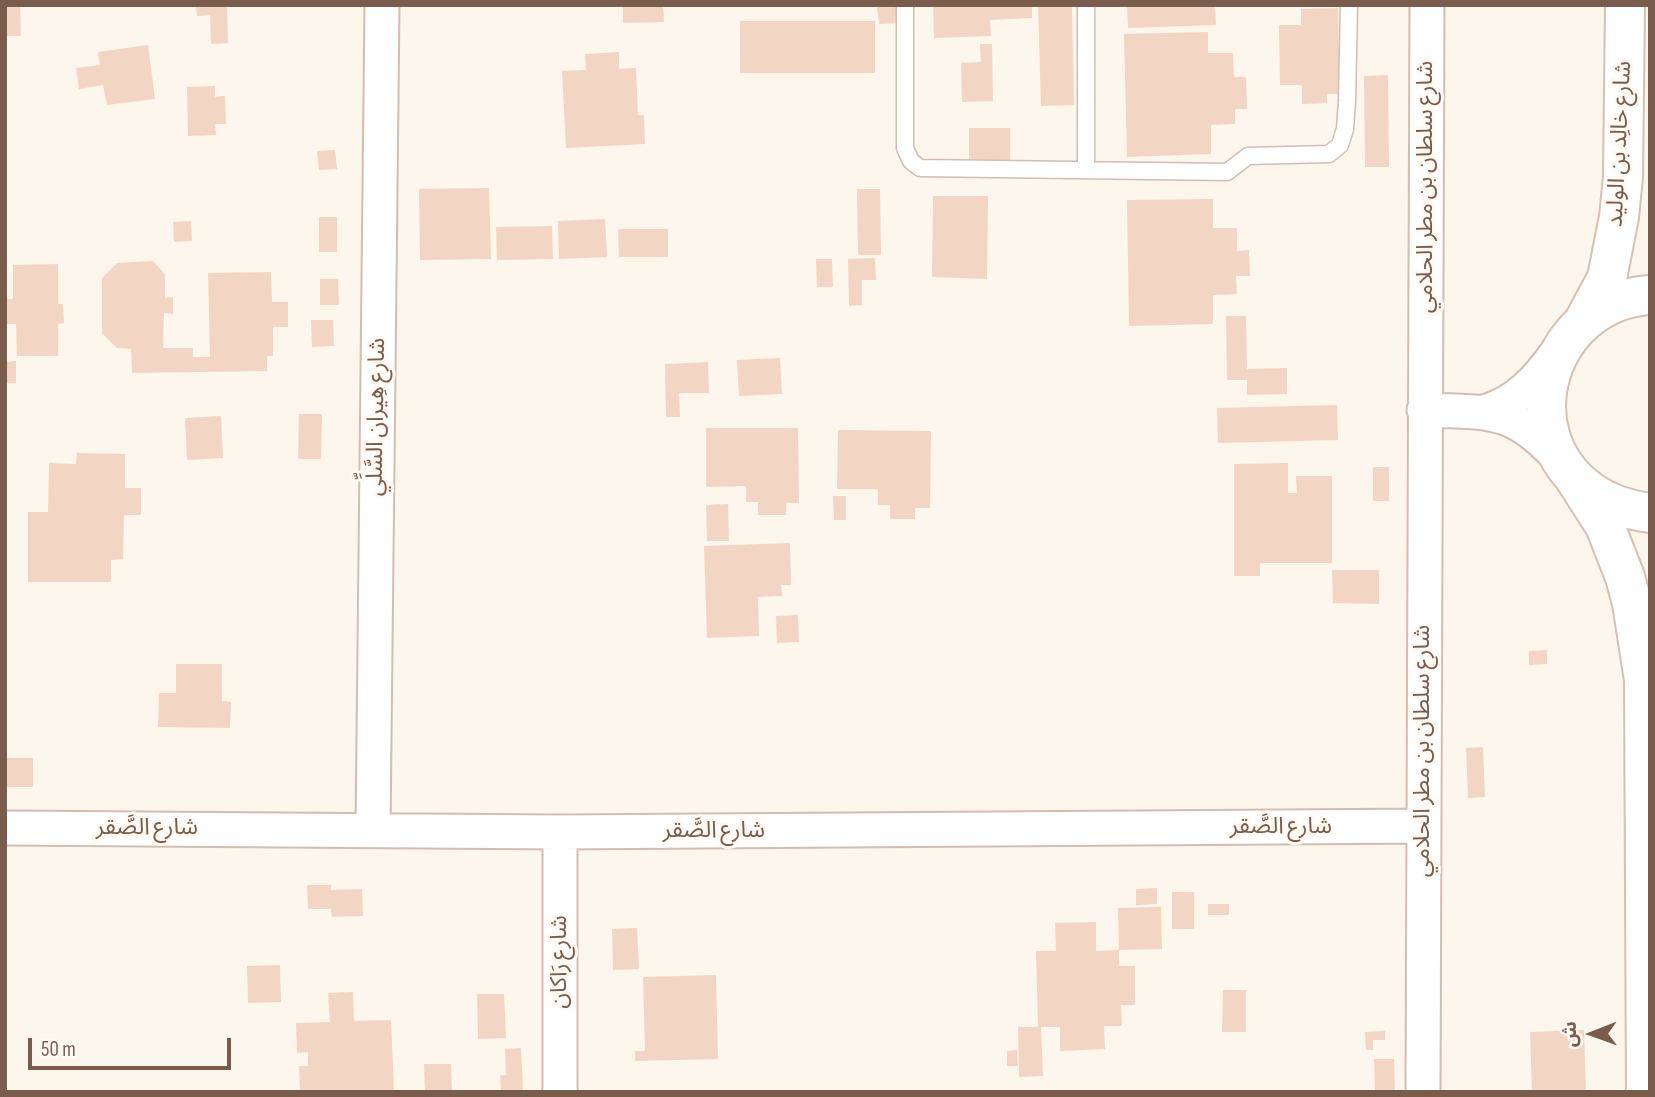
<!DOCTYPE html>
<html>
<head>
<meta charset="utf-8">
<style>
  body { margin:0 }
  #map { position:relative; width:1655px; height:1097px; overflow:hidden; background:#fdf6ec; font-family:"Sofia Sans Condensed","Noto Sans Arabic",sans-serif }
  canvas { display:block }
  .frame { position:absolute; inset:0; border:7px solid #7a5c4d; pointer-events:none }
  .north { position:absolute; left:1557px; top:999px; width:70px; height:70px; -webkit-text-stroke:5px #fffaf3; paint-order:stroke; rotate:269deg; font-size:19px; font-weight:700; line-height:28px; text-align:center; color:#7a5c4d }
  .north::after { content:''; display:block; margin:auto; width:24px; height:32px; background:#7a5c4d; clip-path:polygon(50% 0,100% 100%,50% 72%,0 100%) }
  .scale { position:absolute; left:28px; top:1038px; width:203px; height:32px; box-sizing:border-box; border:4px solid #7a5c4d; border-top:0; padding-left:9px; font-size:21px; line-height:24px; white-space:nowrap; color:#7a5c4d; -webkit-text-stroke:5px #fffaf3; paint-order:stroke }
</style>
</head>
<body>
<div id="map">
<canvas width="1655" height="1097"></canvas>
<div class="frame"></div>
<div class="north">ش</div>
<div class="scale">50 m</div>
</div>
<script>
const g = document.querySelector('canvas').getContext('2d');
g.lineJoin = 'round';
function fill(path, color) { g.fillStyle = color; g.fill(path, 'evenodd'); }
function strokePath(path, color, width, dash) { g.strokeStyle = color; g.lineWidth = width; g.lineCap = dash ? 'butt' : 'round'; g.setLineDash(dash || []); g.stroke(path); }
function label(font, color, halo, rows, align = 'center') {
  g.font = font + ' "Sofia Sans Condensed","Noto Sans Arabic",sans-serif'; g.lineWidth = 6; g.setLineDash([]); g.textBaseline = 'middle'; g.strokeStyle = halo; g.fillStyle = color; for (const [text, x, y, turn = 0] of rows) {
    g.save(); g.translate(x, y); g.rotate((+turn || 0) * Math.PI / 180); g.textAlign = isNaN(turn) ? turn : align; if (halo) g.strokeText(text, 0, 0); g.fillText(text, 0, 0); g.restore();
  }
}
fill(new Path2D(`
  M5,5H20L21,36H5Z
  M196,5H227L228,43L211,44L210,15L197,16Z
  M623,5H663L664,22L623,23Z
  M877,5H898L899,23L879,24Z
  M933,5H1032V18L990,20L991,36L934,38Z
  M1038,5H1072L1074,105L1041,106Z
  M1127,5H1215L1216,25L1128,28Z
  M1338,8L1340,94H1327V103L1302,104V85H1280L1279,25H1301V9Z
  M740,21H875V73H740Z
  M1208,32V53H1233L1234,77H1246L1247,109H1235V124L1211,125V154L1127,157L1124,34Z
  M980,44H992L993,101L962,102L961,63L981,62Z
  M148,45L155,99L107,105L103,85L79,89L76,68L100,65L98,52Z
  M619,52V69L636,68L638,115H644L645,144L566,148L562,71L586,70L585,54Z
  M1388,75L1389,167H1365L1364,76Z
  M215,86V97L225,96L226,124H215L216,135L188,136L187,87Z
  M969,128H1010V163H969Z
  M335,150L337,169L319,170L317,151Z
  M489,188L491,259L420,260L419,189Z
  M857,189H880L881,255H858Z
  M933,196H988L987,279L932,277Z
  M1213,199V228H1237V251L1249,250L1250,276H1236L1237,294L1213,295V324L1129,326L1127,200Z
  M319,217H337V252H319Z
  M605,219L607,257L559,259L558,221Z
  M191,221L192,241L174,242L173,222Z
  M552,226L553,259L497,260L496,227Z
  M618,229H668V257H619Z
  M875,258L876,280H862V305L849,306L848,259Z
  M816,259H832L833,287H817Z
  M153,261L165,274V298L173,297V314L164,313L163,348H193V357H210L208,273L271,272L272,302H288V327H273V356H267V371L132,373L131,349L117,348L102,333V278L117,263Z
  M58,264V304H63L64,323L58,324V356H17L16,324H5V299H13V265Z
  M320,279H338L339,305H320Z
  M1226,316H1246L1247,369L1287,368V394L1247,395V380H1227Z
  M311,320H333L334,346L312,347Z
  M780,358L782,394L739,396L737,360Z
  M16,361V383H5V362Z
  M708,362L709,393H679L680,417H666L665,364Z
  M1337,405L1338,440L1218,443L1217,408Z
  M299,414H322L321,459H298Z
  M221,416L223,458L187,460L185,418Z
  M706,428H798L799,503H786V515H758V502H746V486L706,487Z
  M838,430L931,431L930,508H915V519H890V505H878V489H837Z
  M77,453L125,454V488H141V515H124L123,559L111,560V582H28V512H48L49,463L76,464Z
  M1288,463V493H1297L1296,476H1332V563H1260V576H1234V464Z
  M1373,467H1389V501H1373Z
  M833,496H846V520H834Z
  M728,504L729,541H707L706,505Z
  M790,543L791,585H781L782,596L758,597L759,636L707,638L704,546Z
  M1332,570H1379V604L1333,603Z
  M798,615L799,642L777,643L776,616Z
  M1547,650V664L1529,665V651Z
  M176,664H222V701L231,702L230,728L158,727L159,693H176Z
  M1483,747L1485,797L1468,798L1466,748Z
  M5,758H33V787H5Z
  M307,885H331V890L362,889L363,916L332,917L331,909H308Z
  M1157,888V904L1136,905V889Z
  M1172,892H1194V929H1172Z
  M1208,904H1229V915H1208Z
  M1161,907L1162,949L1119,950L1118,908Z
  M1096,922V951L1119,950V966H1135V1005H1121L1122,1026H1104L1105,1049L1060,1051V1027H1041L1043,1076L1019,1077L1018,1027H1038L1036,951H1056L1055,923Z
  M637,928L639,969L613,970L612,929Z
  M280,965L281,1002L248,1003L247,966Z
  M716,975L718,1059L635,1061V1051H645L643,977Z
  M1223,990H1246V1032H1222Z
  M353,992L354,1021L391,1020L394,1092H300L299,1066H308V1052L297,1053L296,1023L330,1022L328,993Z
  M477,994H504L506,1038L478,1039Z
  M1584,1030L1586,1092H1532L1530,1032Z
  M1385,1031V1040H1373V1050H1366L1365,1032Z
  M521,1048L523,1092H501L500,1075H506L505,1049Z
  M1017,1050L1018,1066H1007V1051Z
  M1374,1059H1394L1395,1092H1375Z
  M424,1064H451L452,1090L425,1091Z`), '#f3d5c3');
const lane = new Path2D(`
  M905,5V148L911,161L920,168L1227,172L1248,156L1329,154L1340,145L1345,129L1347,101L1349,5
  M1086,5V169`);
const street = new Path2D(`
  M1424,410C1491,412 1515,408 1562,462
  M1484,412C1518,402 1538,379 1558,351
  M5,828L560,832L1423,826
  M373,830L382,5
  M560,1092V832
  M1423,1092L1427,5`);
const secondary = new Path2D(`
  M1650,295C1550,301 1507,431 1590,491C1608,504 1628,510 1650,513
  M1585,319L1607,278L1619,217L1623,177L1625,5
  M1573,476L1605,526L1625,577L1632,603L1644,680L1646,1092`);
strokePath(lane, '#d1beb0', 19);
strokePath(street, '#d1beb0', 37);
strokePath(secondary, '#d6c0b0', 42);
strokePath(lane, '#fff', 16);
strokePath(street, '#fff', 33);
strokePath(secondary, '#fff', 38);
label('23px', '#7a5c4d', '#fffaf3', [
  ["شارع خالِد بن الوليد",1620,144,-87],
  ["شارع سلطان بن مطر الحلامي",1426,187,-90],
  ["شارع هِيران السَّلِّي",377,417,-89],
  ["شارع سلطان بن مطر الحلامي",1423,751,-90],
  ["شارع الصَّقر",1281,827],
  ["شارع الصَّقر",147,828],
  ["شارع الصَّقر",714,831],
  ["شارع رَاكان",560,962,-90]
]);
</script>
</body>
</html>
